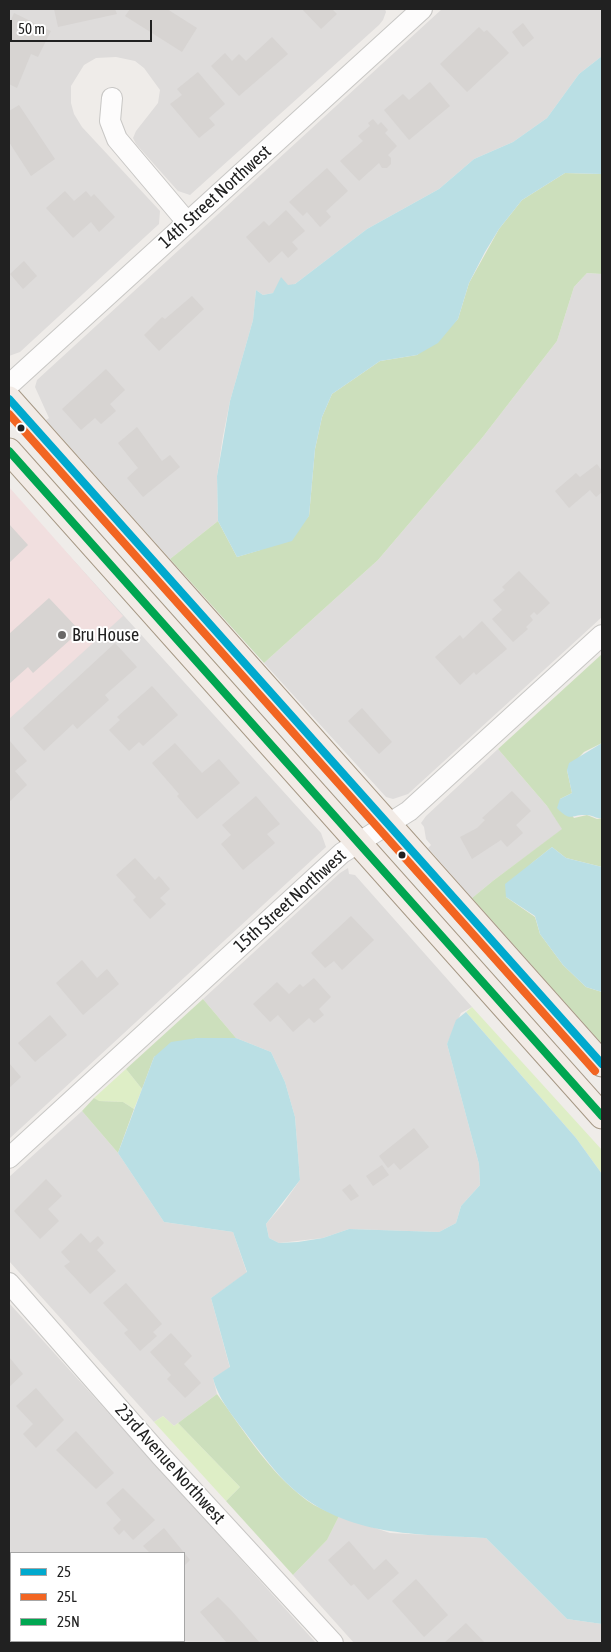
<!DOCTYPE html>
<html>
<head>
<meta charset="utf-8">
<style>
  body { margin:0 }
  #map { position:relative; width:611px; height:1652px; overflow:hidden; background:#efece9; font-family:"Asap Condensed",sans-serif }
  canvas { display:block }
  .frame { position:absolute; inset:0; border:10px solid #212121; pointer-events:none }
  .legend { position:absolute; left:10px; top:1552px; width:175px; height:90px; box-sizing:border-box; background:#fff; border:1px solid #a6a6a6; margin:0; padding:6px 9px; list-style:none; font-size:15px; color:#212121 }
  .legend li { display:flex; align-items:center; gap:10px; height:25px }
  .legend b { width:25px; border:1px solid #a6a6a6 }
  .scale { position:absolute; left:10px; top:20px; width:142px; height:22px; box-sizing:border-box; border:2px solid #212121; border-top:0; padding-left:6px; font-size:15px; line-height:18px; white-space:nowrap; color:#212121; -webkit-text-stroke:4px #fff; paint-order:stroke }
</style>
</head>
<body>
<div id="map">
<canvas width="611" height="1652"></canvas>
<div class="frame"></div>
<ul class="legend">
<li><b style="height:6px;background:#00a9ce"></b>25</li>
<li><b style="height:6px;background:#f26522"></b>25L</li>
<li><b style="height:6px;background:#00a651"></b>25N</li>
</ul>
<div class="scale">50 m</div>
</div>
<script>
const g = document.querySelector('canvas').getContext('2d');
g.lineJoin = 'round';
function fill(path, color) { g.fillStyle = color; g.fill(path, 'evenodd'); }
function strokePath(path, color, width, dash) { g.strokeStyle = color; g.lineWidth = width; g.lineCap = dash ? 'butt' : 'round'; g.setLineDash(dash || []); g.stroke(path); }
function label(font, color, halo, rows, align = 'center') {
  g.font = font + ' "Asap Condensed",sans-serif'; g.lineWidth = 4; g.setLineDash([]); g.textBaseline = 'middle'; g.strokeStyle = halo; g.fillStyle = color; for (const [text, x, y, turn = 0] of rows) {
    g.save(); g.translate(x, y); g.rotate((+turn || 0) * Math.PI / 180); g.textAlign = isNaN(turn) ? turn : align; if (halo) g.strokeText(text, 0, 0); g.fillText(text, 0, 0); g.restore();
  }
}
fill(new Path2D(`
  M9,9H385L386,12L383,20L379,25L190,195L178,191L136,144L133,138L136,131L158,103L160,90L144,68L135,61L116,57L96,58L84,65L71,86V103L74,114L82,127L160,211L159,224L20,352L9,356Z
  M442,9H602V56L579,74L547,118L513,142L474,159L439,189L367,229L295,284L273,293L263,295L256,290L253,320L230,401L223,436L217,476L218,521L170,559L46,420L49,418L35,387L37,380Z
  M587,273L602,274V617L408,794L393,799L386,797L264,663L378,560L482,438L557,341L574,287Z
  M47,531L321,833L326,847L9,1139V567Z
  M498,749L547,806L563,829L494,880L472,898L428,848L431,845L426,839L424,827L421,823L426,816Z
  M348,868L349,874L355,875L472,1007L461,1013L447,1044L479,1164L480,1185L461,1206L456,1223L439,1232L349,1229L323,1238L279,1243L269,1238L266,1224L283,1204L300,1180L295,1117L285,1082L271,1052L236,1038L203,999L340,873Z
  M82,1111L118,1153L164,1222L233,1232L247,1273L211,1298L230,1368L213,1378L217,1394L174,1426L163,1416L154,1422L9,1261V1177Z
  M9,1303L236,1554L316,1643H9ZM11,1553H184V1641H11Z
  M339,1516L390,1533L486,1538L567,1619L602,1624V1643H354L293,1575L327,1540Z`), '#dedcdb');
fill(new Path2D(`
  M9,487L123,616L9,719Z`), '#f1dfdf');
fill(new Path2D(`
  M472,1007L602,1150V1174L576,1138L466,1012Z
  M126,1069L142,1089L134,1109L123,1102L98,1101L94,1098Z
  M163,1416L174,1426L178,1423L240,1487L226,1501L154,1422Z`), '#deeec6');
fill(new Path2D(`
  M565,173L602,174V274L587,273L574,287L557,341L482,438L378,560L264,663L170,559L218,521L237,557L260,550L309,516L315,449L322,417L332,394L380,361L417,355L458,319L469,283L499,229L522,200Z
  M602,654V743L584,752L567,770L572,793L560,799L574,818L587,815L597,819L602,818V867L566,858L552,847L532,863L506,897L535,917L540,934L563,965L586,987L602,992V1044L472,898L494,880L562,829L547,806L498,749Z
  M203,999L236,1038H197L154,1057L142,1089L126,1069Z
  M94,1098L99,1101L123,1102L134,1109L118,1153L82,1111Z
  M217,1394C245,1432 273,1479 314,1505C322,1509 331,1513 339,1516L327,1540L293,1575L226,1501L240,1487L178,1423Z`), '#ccdfbc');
fill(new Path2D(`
  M602,56V174L565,173L522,200L499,229L485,252L469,283L458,319L438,343L417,355L380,361L332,394L322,417L315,449L309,516L292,541L237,557L218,521L217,476L230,401L253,320L256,290L263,295L273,293L281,277L288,285L295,284L367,229L439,189L474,159L513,142L547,118L579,74Z
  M602,743V818C596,819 593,815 586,815C571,814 571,823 557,808L560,799L572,793L567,770L569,763Z
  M552,847L566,858L602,867V992L586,987L563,965L540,934L535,916L506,897L505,884Z
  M466,1012L576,1138L602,1174V1624L567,1619L486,1538C417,1534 347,1537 292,1488C276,1474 263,1455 250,1439C236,1419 219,1402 213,1378L230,1367L211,1298L247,1272L233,1232L164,1222L118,1153L154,1057L171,1042L197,1038H236L271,1052L285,1082L295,1117L300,1180L266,1224L269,1238L279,1243L298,1242L323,1238L349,1229L439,1232L456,1223L461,1206L480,1185L479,1164L447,1044L456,1020Z`), '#badfe4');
fill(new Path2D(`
  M54,9H115L117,14L58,27Z
  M130,9H167L197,28L182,52L125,16Z
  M302,9H332L337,14L321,29Z
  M14,13L51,31L38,57L31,54L17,88L9,84V24Z
  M523,23L534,38L523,47L512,32Z
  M479,27L484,32L487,30L509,53L467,92L440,64Z
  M272,37L288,54L239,96L211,66L225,53L232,61L239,54L246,61Z
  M198,72L225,104L209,118L215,125L199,138L170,104L182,95L177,89Z
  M430,82L450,106L409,140L384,110L403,94L409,100Z
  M19,105L55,159L31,176L9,142V111Z
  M373,119L378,125L381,122L388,130L385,133L397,146L388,155L391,158V164L387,168H382L379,163L359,181L340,161L363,141L358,136L370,126L368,123Z
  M327,168L348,191L326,211L331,217L320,227L307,212L303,216L289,202Z
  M65,191L74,201L86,191L91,197L94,194L115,217L99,232L91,222L73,238L46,208Z
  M286,210L305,231L292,242L298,249L288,258L282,251L269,263L246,237L264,221L269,226Z
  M24,261L37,276L23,289L10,274Z
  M192,296L204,309L159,351L144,335L162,317L165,319Z
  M106,369L125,390L110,404L116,411L101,424L95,418L81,430L62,409Z
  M137,427L162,461L170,455L180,467L143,497L127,478L138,468L118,443Z
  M597,464L602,471V492L596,497L590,490L569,508L555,491L576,473L580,477Z
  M9,524L28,545L9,563Z
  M519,571L550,603L537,615L534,612L530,616L533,620L526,627L528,629L513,642L492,619L502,610L493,600L505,590L502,587Z
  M49,598L80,631L33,673L28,667L9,684V634Z
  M482,621L507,649L476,675L474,672L460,685L435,657L460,635L463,639Z
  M115,643L137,667L105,695L109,700L77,729L73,724L44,751L23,728Z
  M152,686L178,715L143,746L139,742L129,751L109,730L120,720L117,717Z
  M362,708L392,742L379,754L348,721Z
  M9,740L27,761L15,771L27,785L9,802Z
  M175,743L202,773L219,759L240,783L197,819L177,796L179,794L152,763Z
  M512,791L531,811L516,825L523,833L507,847L501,840L472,859L460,837L477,828L485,820L482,818Z
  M256,796L280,824L267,834L275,843L243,870L221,844L231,835L222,825Z
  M135,858L155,880L159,876L170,889L160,898L166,904L150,919L133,900L136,897L116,875Z
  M351,916L374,940L342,970L334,961L325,968L311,953Z
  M82,960L97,978L107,969L119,984L83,1015L56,983Z
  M314,978L331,997L319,1009L324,1015L314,1023L309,1018L293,1032L278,1015L270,1022L253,1004L277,982L289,994L300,984L303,987Z
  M50,1015L67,1035L35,1062L18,1043Z
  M9,1063L21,1077L9,1088Z
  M414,1128L429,1147L400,1170L394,1163L388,1168L379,1156Z
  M382,1165L389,1175L373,1186L366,1176Z
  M46,1179L62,1196L48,1209L59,1221L40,1239L14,1211Z
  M350,1184L359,1196L351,1201L342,1190Z
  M81,1233L90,1243L98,1236L104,1243L97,1250L116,1271L90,1294L64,1266L70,1262L61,1252Z
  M126,1283L162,1324L153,1332L157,1336L140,1351L124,1333L128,1330L103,1303Z
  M171,1333L192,1356L184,1364L201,1383L185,1398L167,1379L171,1375L150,1352Z
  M9,1357L23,1374L9,1387Z
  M36,1388L64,1420L36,1448L23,1434L33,1424L16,1406Z
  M76,1431L114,1473L96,1489L56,1450Z
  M123,1488L155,1520L133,1540L124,1530L119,1535L113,1528L121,1520L106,1503Z
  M164,1528L190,1560L184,1566V1553H150L143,1546Z
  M349,1541L374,1570L386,1559L399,1573L368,1600L354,1584L351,1586L328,1560Z
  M416,1579L448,1615L424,1637L392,1601Z
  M9,1590L11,1593V1637L9,1634Z
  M218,1597L231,1610L260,1643H227L200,1612Z
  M466,1623L485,1643H444Z`), '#d7d4d2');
const minor = new Path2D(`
  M112,98L110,121L117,139L187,222
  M9,385L422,9
  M9,1158L342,853L409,811L602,635
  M9,1283L160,1455L333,1643`);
const major = new Path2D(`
  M9,399L602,1064
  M9,451L602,1116`);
strokePath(minor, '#c8c7c5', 22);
strokePath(major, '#a69885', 27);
strokePath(minor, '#fdfcfc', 20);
strokePath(major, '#f2ebe6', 25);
strokePath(new Path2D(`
  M9,399L602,1064`), '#00a9ce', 8);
strokePath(new Path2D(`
  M9,414L595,1071`), '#f26522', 8);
strokePath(new Path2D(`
  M9,451L602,1116`), '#00a651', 8);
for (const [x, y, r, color] of [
  [21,428,4.5,"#212121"],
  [62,635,5,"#696867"],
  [402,855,4.5,"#212121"]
]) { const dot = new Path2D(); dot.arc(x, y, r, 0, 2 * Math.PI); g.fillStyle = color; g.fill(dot); strokePath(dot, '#fff', 2); }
label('18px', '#212121', '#fff', [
  ["14th Street Northwest",215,197,-42],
  ["15th Street Northwest",290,901,-42],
  ["23rd Avenue Northwest",170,1464,48]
]);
label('18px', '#212121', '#fff', [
  ["Bru House",72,635]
], 'left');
</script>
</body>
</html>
